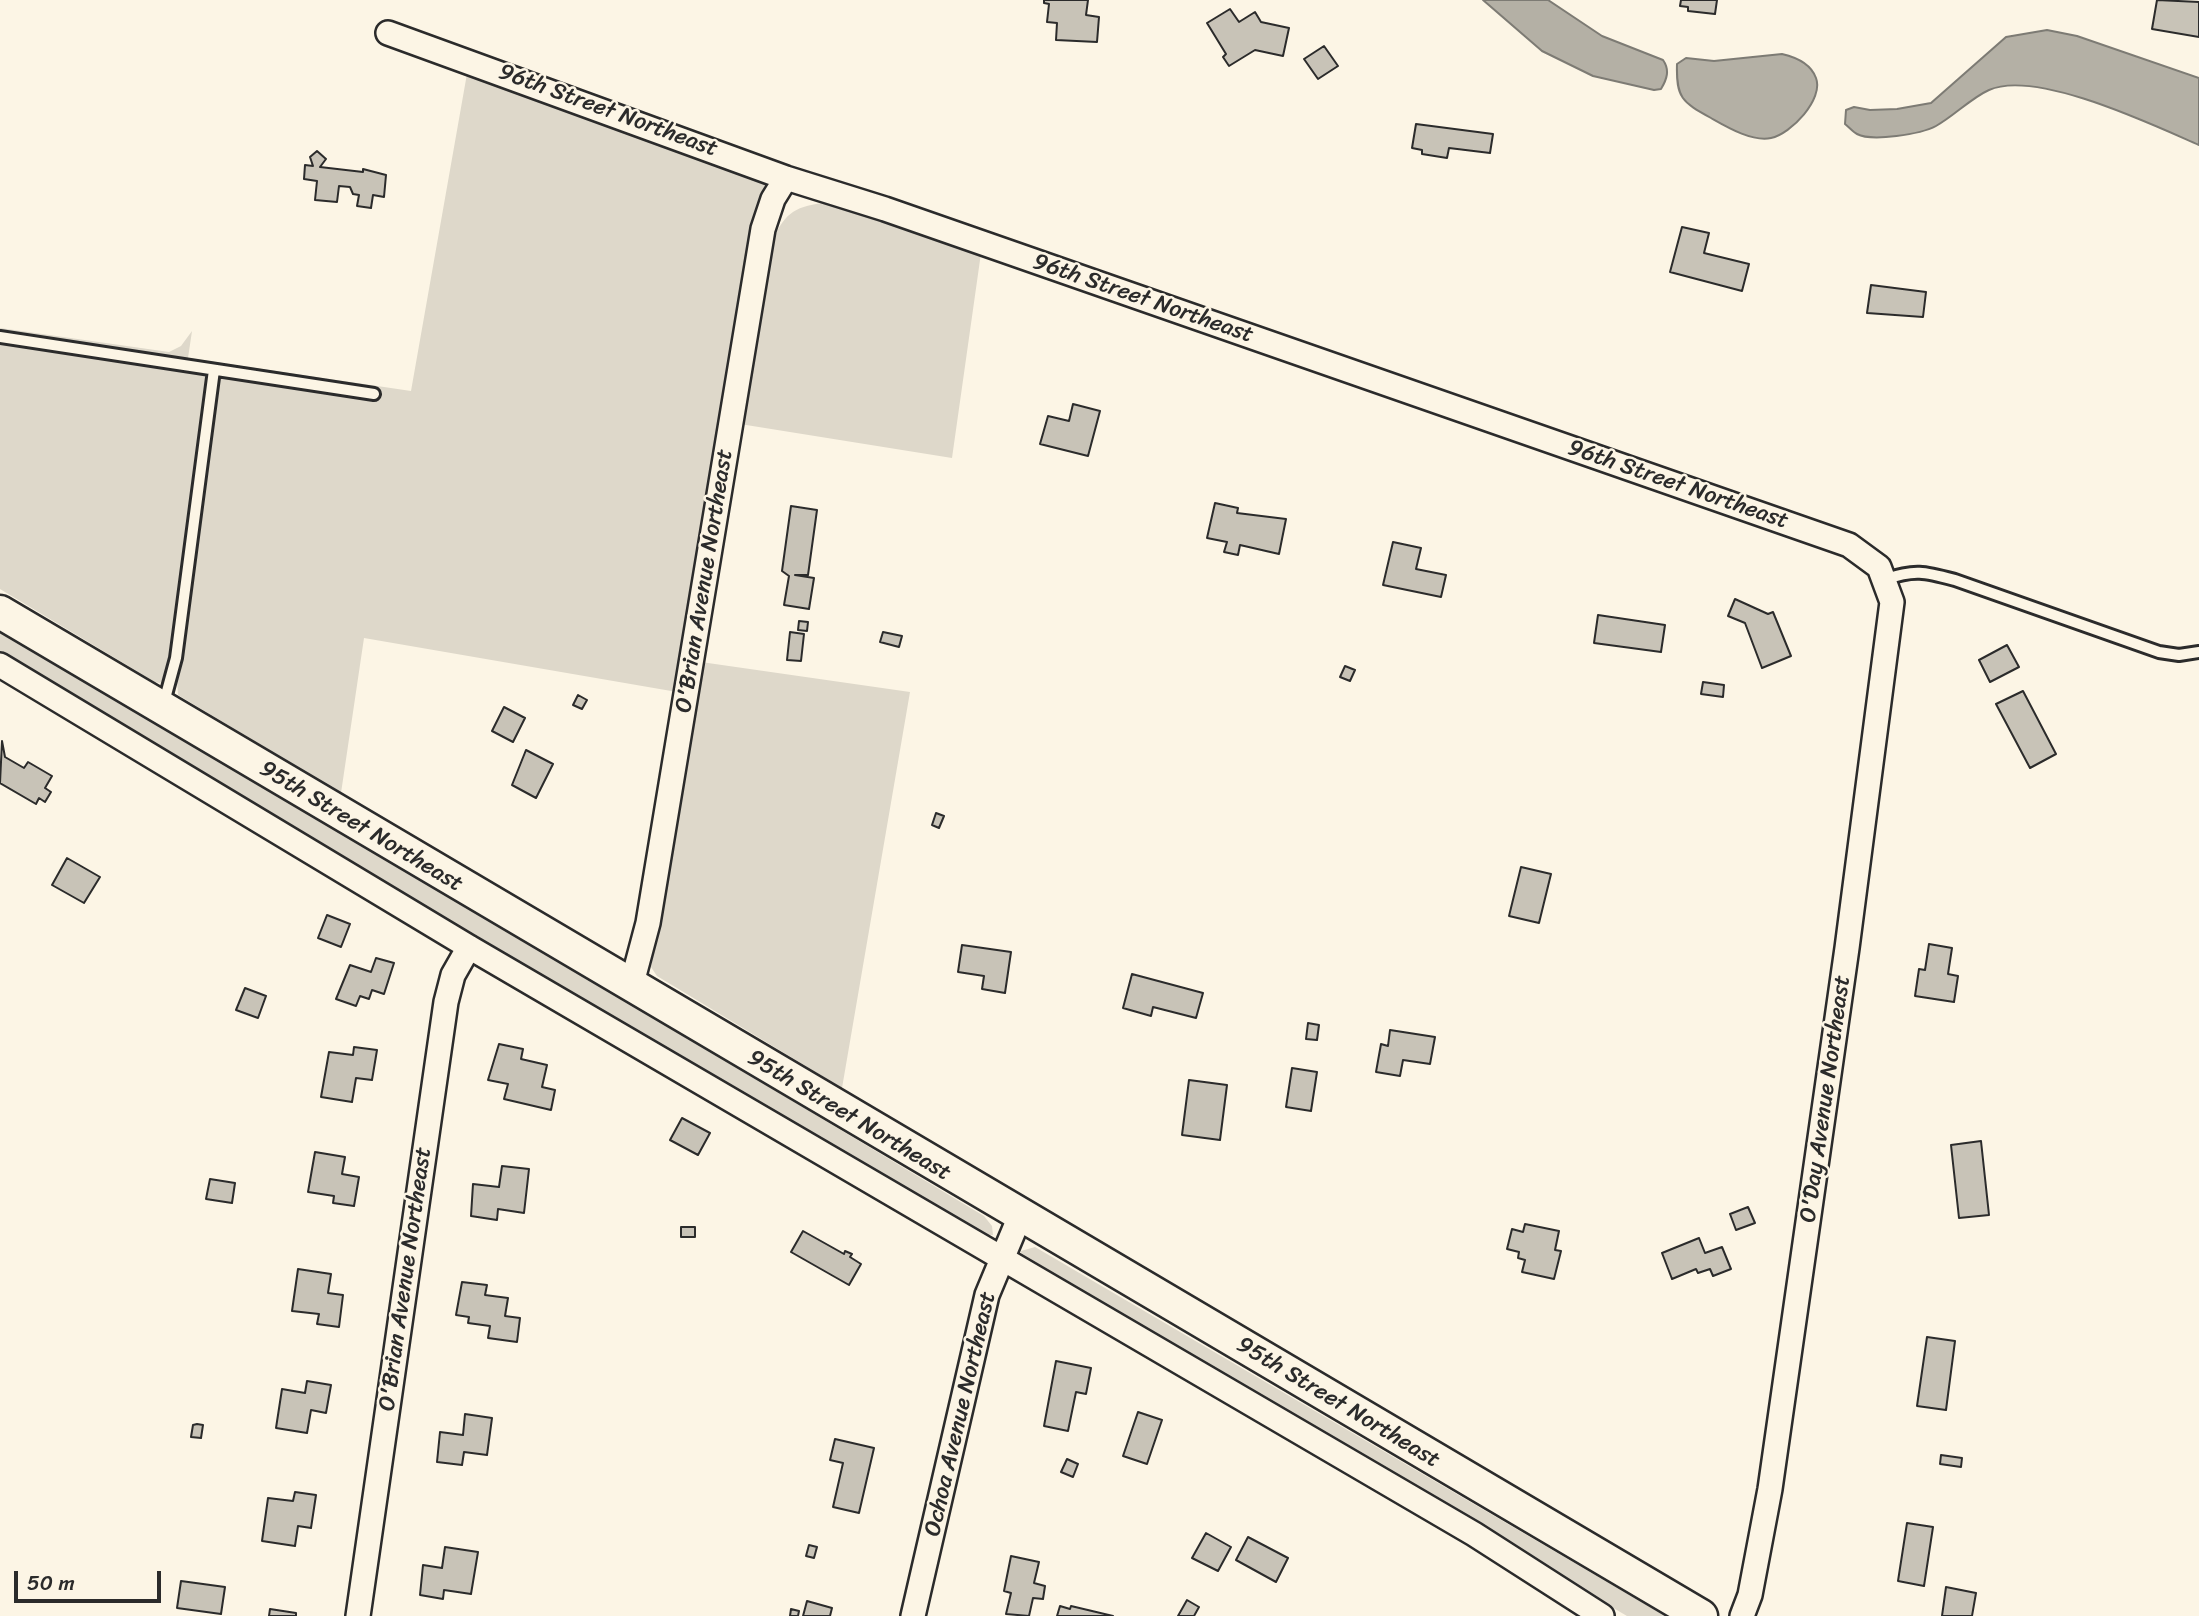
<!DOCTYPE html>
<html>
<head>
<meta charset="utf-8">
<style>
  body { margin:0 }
  #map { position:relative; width:2199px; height:1616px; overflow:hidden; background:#fcf5e5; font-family:Sriracha,sans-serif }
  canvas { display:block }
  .scale { position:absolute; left:14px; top:1571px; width:147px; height:32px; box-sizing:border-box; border:4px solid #2b2b2b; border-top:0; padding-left:9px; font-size:21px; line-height:24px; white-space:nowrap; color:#2b2b2b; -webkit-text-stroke:5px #fcf5e5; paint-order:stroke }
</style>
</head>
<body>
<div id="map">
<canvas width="2199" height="1616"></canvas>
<div class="scale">50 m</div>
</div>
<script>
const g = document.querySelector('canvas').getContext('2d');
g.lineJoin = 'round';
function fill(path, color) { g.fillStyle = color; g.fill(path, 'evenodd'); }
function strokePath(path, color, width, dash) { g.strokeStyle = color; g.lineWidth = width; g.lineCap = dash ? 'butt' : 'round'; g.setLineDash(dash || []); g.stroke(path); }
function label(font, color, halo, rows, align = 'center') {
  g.font = font + ' Sriracha,sans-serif'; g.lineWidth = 5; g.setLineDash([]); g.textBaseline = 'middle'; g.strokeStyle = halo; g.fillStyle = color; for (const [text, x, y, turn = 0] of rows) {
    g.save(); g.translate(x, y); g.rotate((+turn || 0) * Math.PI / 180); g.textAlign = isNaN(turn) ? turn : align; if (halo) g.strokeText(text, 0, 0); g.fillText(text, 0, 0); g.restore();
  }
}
fill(new Path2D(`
  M468,68L765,182L677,692L364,638L341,793L178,695L177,680L168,675L160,683L155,682L0,589V328L169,352L181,346L192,331L188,358L411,391Z
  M829,202L981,253L952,458L740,424L772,241C787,210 795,207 829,202Z
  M0,633L586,977L984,1216L992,1226L993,1235H980L0,654Z
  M701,662L910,692L842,1088L657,976L651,967Z
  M1035,1247L1665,1616H1627L1022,1261L1021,1251Z`), '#ded8ca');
const water = new Path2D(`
  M1483,0H1548L1602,36L1663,60C1670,70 1667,79 1661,89L1654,90L1593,76L1542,51Z
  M2047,30L2077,36L2199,78V145C2153,125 2036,69 1989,90C1971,98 1954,116 1936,126C1921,134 1872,142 1857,134C1853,132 1849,127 1845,124L1846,110L1854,107L1870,110L1897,109L1931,103L2006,37Z
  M1782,54C1795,57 1811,64 1816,78C1824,99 1791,134 1771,138C1752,142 1727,127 1711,118C1682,102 1676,98 1677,64L1686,58L1714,61Z`);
fill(water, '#b4b0a5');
strokePath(water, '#7d7b74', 2);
const building = new Path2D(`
  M1044,0H1088L1086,15L1099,17L1097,42L1056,40L1057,23L1047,22L1049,4L1044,3Z
  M1681,0H1717L1715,14L1688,11V7L1680,6Z
  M2157,0L2199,2V37L2152,29Z
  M1230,9L1239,22L1255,12L1261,22L1289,28L1283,56L1255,50L1229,66L1223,57L1226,54L1207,23Z
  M1324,46L1338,66L1318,79L1304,59Z
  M1416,124L1493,134L1490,153L1449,148L1447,158L1422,154V150L1412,148Z
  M317,151L326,159L320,167L363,172V169L386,175L384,197L373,195L371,208L357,206L359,195L353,194L350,187L339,186L337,202L315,200L317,181L304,179L305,165L313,166L310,157Z
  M1682,227L1709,233L1704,253L1749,264L1742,291L1670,272Z
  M1871,285L1926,292L1923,317L1867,313Z
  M1073,404L1100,411L1088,456L1040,444L1048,416L1069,421Z
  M1215,503L1238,508L1237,513L1286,519L1279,554L1240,545L1238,555L1224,552L1227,542L1207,538Z
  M791,506L817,510L808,575H795L814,578L809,609L784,605L789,576L782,571Z
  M1393,542L1421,548L1416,569L1446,575L1441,597L1383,585Z
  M1735,599L1768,614L1773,612L1791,656L1762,668L1745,623L1728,616Z
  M1598,615L1665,625L1661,652L1594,643Z
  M799,621L808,622L807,631L798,630Z
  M790,632L804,634L801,661L787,660Z
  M883,632L902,636L899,647L880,642Z
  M2007,645L2019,667L1990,682L1979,660Z
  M1345,666L1355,670L1350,681L1340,677Z
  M1703,682L1724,685L1723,697L1701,694Z
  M2023,691L2056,754L2030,768L1996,704Z
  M578,695L587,700L582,709L573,705Z
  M504,707L525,718L513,742L492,731Z
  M2,741L5,757L24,768L28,762L52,776L45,788L51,792L45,802L39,798L36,804L0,783Z
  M526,750L553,764L536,798L512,785Z
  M936,813L944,816L939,828L932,825Z
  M67,858L100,877L84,903L52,885Z
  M1521,867L1551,874L1539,923L1509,916Z
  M327,915L350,924L341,947L318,938Z
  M1929,944L1952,948L1948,974L1958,976L1954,1002L1915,996L1919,969L1925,970Z
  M962,945L1011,952L1005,993L982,989L984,976L958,972Z
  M376,958L394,963L384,994L372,990L369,999L360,996L356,1006L336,999L350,965L371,972Z
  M1132,974L1203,993L1196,1018L1153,1007L1151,1016L1123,1008Z
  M245,988L266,996L258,1018L236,1010Z
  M1308,1023L1319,1025L1317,1040L1306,1039Z
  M1390,1030L1435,1037L1430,1064L1403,1060L1400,1076L1376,1072L1381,1044L1388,1046Z
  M499,1044L523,1049L521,1059L547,1065L542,1087L555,1090L551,1110L504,1099L508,1084L488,1080Z
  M354,1047L377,1050L372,1080L356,1078L352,1102L321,1097L329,1052L353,1055Z
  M1292,1068L1317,1072L1311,1111L1286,1107Z
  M1189,1080L1227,1085L1220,1140L1182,1135Z
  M682,1118L710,1133L698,1155L670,1140Z
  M1981,1141L1989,1215L1959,1218L1951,1145Z
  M315,1152L345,1157L342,1174L359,1177L354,1206L333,1203L334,1196L308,1192Z
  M502,1166L529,1169L524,1213L498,1209L497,1220L471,1216L473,1184L499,1187Z
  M210,1179L235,1183L232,1203L206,1199Z
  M1748,1207L1755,1223L1736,1230L1730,1214Z
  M1525,1224L1559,1231L1555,1250L1561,1251L1554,1279L1522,1272L1525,1260L1518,1258L1519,1252L1507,1249L1512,1229L1523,1232Z
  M681,1227H695V1237H681Z
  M803,1231L844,1254L845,1251L852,1254L850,1257L861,1264L849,1285L791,1252Z
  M1699,1238L1705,1253L1722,1247L1731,1269L1713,1276L1710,1269L1698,1273L1696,1269L1672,1279L1662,1253Z
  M298,1269L331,1274L328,1293L343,1295L339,1327L317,1324L319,1314L292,1311Z
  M462,1282L487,1285L485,1295L508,1298L505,1316L520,1318L517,1342L488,1338L490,1326L468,1323L469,1317L456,1315Z
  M1927,1337L1955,1341L1946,1410L1917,1406Z
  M1056,1361L1091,1368L1086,1394L1076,1392L1068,1431L1044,1426Z
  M307,1381L331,1385L326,1413L311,1410L307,1433L276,1428L282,1389L305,1393Z
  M1138,1412L1162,1420L1147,1464L1123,1456Z
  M465,1414L492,1418L487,1455L464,1452L462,1465L437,1462L440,1432L463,1435Z
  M197,1424L203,1425L201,1438L191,1437L193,1425Z
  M835,1439L874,1448L859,1513L833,1507L843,1463L830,1460Z
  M1941,1455L1962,1458L1961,1467L1940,1464Z
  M1067,1459L1078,1464L1073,1477L1061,1472Z
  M295,1492L316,1495L311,1528L298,1526L295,1546L262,1541L268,1498L293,1501Z
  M1907,1523L1933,1527L1924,1586L1898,1581Z
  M1206,1533L1231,1547L1218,1571L1192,1558Z
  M1248,1537L1288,1558L1276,1582L1236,1560Z
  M809,1545L817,1547L814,1558L806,1556Z
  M445,1547L478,1552L471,1594L444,1590L443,1599L420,1595L423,1565L442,1568Z
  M1011,1556L1039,1562L1034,1583L1045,1586L1043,1599L1033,1598L1029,1616L1006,1614L1011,1593L1004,1591Z
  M181,1581L225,1587L221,1614L177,1608Z
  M1946,1587L1976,1593L1972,1616H1942Z
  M1187,1600L1199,1607L1194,1616H1178Z
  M807,1601L832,1608L830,1616H803Z
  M1060,1606L1070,1609L1071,1606L1113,1616H1057Z
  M270,1609L296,1613V1616H269Z
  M791,1609L799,1611L798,1616H790Z`);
fill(building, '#c8c3b7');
strokePath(building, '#2b2b2b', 2);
const lane = new Path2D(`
  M0,337L374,394
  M1886,579C1915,569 1925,572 1955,580L2159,652L2179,655L2199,652
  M163,706L176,658L214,370`);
const street = new Path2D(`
  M388,33L786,178L885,209L1849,545L1879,567L1892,602L1847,948L1770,1489L1750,1595L1742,1616
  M0,665L469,947L1474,1534L1602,1616
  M631,987L648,923L763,229L773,199L786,178
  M358,1616L446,1002L453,975L469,947
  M913,1616L987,1295L1020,1216`);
const secondary = new Path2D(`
  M0,612L1701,1616`);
strokePath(lane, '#2b2b2b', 16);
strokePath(street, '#2b2b2b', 28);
strokePath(secondary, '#2b2b2b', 37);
strokePath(lane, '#fcf5e5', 10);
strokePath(street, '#fcf5e5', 23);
strokePath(secondary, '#fcf5e5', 32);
label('23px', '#2b2b2b', '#fcf5e5', [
  ["96th Street Northeast",608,111,20],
  ["96th Street Northeast",1143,299,19],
  ["96th Street Northeast",1678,485,19],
  ["O'Brian Avenue Northeast",705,581,-81],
  ["95th Street Northeast",361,827,31],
  ["O'Day Avenue Northeast",1826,1099,-82],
  ["95th Street Northeast",849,1116,31],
  ["O'Brian Avenue Northeast",406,1279,-82],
  ["95th Street Northeast",1338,1403,31],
  ["Ochoa Avenue Northeast",961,1414,-77]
]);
</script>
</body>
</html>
